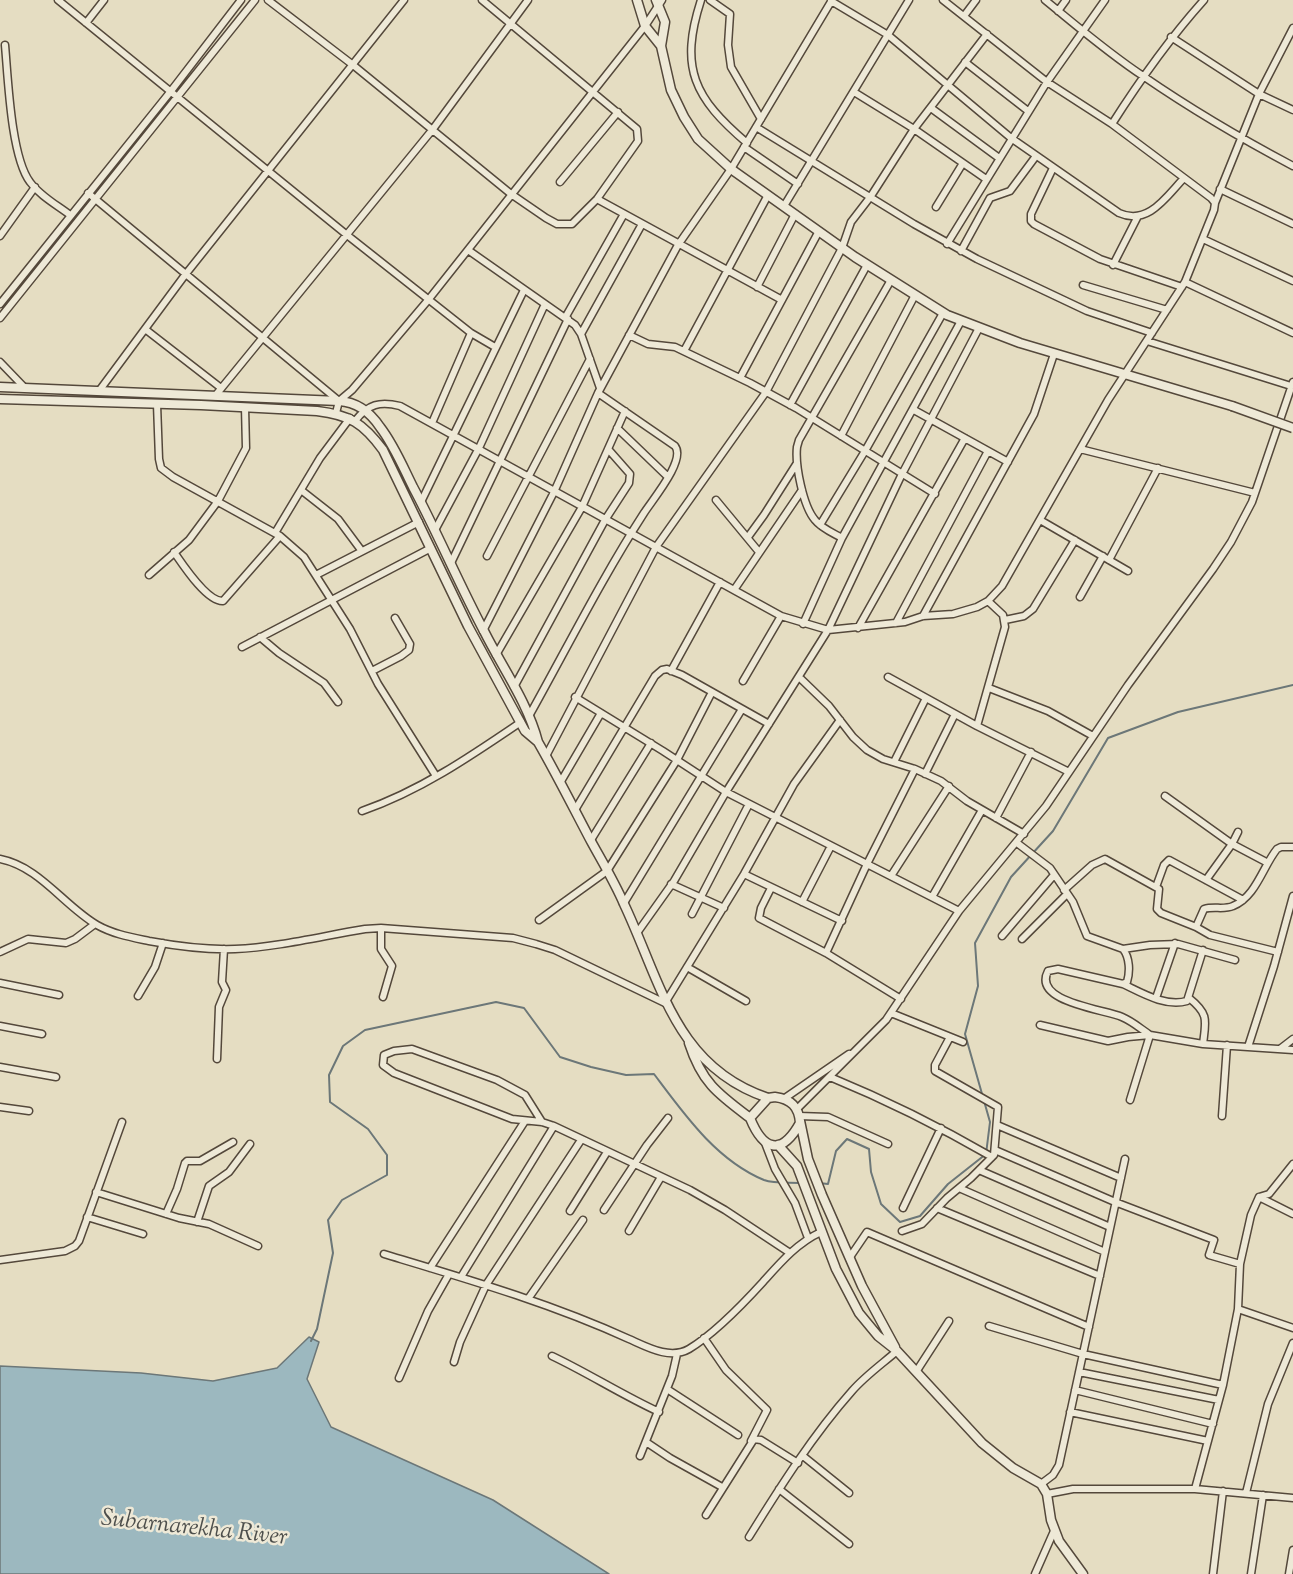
<!DOCTYPE html>
<html>
<head>
<meta charset="utf-8">
<style>
  body { margin:0 }
  canvas { display:block; background:#e5ddc2 }
</style>
</head>
<body>
<canvas width="1293" height="1574"></canvas>
<script>
const g = document.querySelector('canvas').getContext('2d');
g.lineJoin = 'round';
function fill(path, color) { g.fillStyle = color; g.fill(path, 'evenodd'); }
function strokePath(path, color, width, dash) { g.strokeStyle = color; g.lineWidth = width; g.lineCap = dash ? 'butt' : 'round'; g.setLineDash(dash || []); g.stroke(path); }
function label(font, color, halo, rows, align = 'center') {
  g.font = font + ' "Sorts Mill Goudy",serif'; g.lineWidth = 5; g.setLineDash([]); g.textBaseline = 'middle'; g.strokeStyle = halo; g.fillStyle = color; for (const [text, x, y, turn = 0] of rows) {
    g.save(); g.translate(x, y); g.rotate((+turn || 0) * Math.PI / 180); g.textAlign = isNaN(turn) ? turn : align; if (halo) g.strokeText(text, 0, 0); g.fillText(text, 0, 0); g.restore();
  }
}
const water = new Path2D(`
  M309,1337L319,1342L307,1379L331,1427L493,1500L609,1574H0V1366L141,1373L213,1381L277,1368Z`);
fill(water, '#9cb8bf');
strokePath(water, '#6c7778', 1.5);
strokePath(new Path2D(`
  M819,1183L828,1184L836,1151L847,1139L869,1149L871,1172L881,1204L900,1222L920,1216L948,1184L986,1154L990,1122L965,1034L978,986L975,943L1011,877L1053,831L1108,738L1178,712L1293,685
  M311,1341L317,1329L333,1253L328,1220L342,1200L387,1175V1155L368,1129L330,1102L329,1075L343,1046L365,1030L496,1002L524,1008L560,1057L591,1067L626,1075L654,1074C684,1114 716,1160 764,1180C775,1184 790,1182 802,1183`), '#6c7778', 2);
const minor = new Path2D(`
  M58,0L347,235L471,333L495,347
  M268,0L353,65L511,194L546,218L557,224H572L597,199L638,141L637,129L482,0
  M701,0C679,68 694,98 747,143
  M710,0L730,14L728,45L731,67L761,119
  M1045,0C1077,26 1108,53 1143,76C1191,109 1242,139 1293,166
  M831,1L888,35L1011,138L1119,213C1148,226 1166,197 1184,178
  M1058,11L1066,0
  M964,16L976,0
  M86,23L104,0
  M1171,37L1259,94L1293,110
  M5,45C8,78 11,157 30,182C40,196 57,205 70,215
  M965,62L1028,111
  M854,92L914,129L986,179
  M931,108L999,158
  M1112,124C1140,80 1169,39 1204,0
  M756,127L914,224L977,259L1087,311L1152,333
  M744,147L798,184
  M1053,168L1031,214V221L1034,224L1100,259L1182,287
  M560,182L618,112
  M1220,189L1293,224
  M88,193L339,401
  M597,199L782,300
  M1215,203L1259,94L1293,28
  M784,206L909,0
  M936,207L963,163
  M0,236L35,187
  M1203,239L1293,281
  M947,244L1047,82L1105,0
  M468,250L575,325L581,334L600,388
  M961,251L990,198L1010,191L1036,156
  M1113,265L1137,218
  M1185,282L1293,333
  M1083,285L1167,310
  M757,287L795,214
  M0,304L171,91L241,0
  M0,318L255,0
  M565,318L624,214
  M145,329L221,388
  M581,334L642,224
  M629,335L648,344L675,347L750,383L796,408L935,494
  M1147,341L1291,386
  M684,351L768,195
  M0,362L25,388
  M740,378L819,231
  M99,391L185,275L404,0
  M215,396L433,129L528,0
  M157,404L159,459L161,468L173,477L280,536L304,557L350,629L378,684L436,776
  M790,405L867,265
  M914,410L1008,462
  M336,413L339,401L352,390L429,299L645,26L662,0
  M355,421C368,404 380,401 400,406L781,616L828,630L905,622L923,616L953,614L977,607L988,601L1002,586L1108,400L1185,282L1214,210L1215,203L1211,198L1112,124L1047,82L943,0
  M432,423L471,333
  M617,428L668,477
  M841,436L915,295
  M1080,449L1255,493
  M301,490L338,519L361,550
  M716,500L759,552
  M421,502L524,290
  M1040,520L1128,571
  M820,525L865,451L943,313
  M435,530L479,448L545,304
  M275,533L320,458L350,418
  M748,537L764,515L797,463
  M842,538C833,533 821,528 815,520C803,506 795,465 797,447L799,440L891,280
  M174,552C183,565 207,602 223,601L280,536
  M487,556L590,359
  M1109,560L1158,468
  M451,563L568,319
  M149,575L189,540L218,501L246,448L245,407
  M316,575L419,522
  M734,590L802,490
  M1080,597L1103,556
  M923,616L1034,414L1054,354
  M1005,620L1024,616L1033,609L1075,540
  M896,623L988,451
  M803,624L842,538L961,321
  M858,628L965,438
  M483,631L554,492L598,393L678,245L731,169L832,0
  M260,637L279,653L324,683L338,702
  M242,647L431,548
  M496,655L582,507L625,411
  M372,671L401,656L409,650L410,644L395,618
  M671,671L720,582
  M799,677L829,706L853,737L867,750L883,759L915,769L941,781L967,801L1024,834
  M888,677L977,726L1069,772
  M743,681L781,616
  M514,687L605,520L629,483L630,474L608,449
  M989,688L1048,711L1093,736
  M575,697L663,751L726,792L959,911
  M529,716C567,648 602,578 644,513C653,499 686,460 675,446L598,393
  M977,726L1005,627L1003,615L988,601
  M546,756L656,547L766,392L842,248L851,222L871,196L914,129L987,34
  M894,762L926,698
  M925,774L955,714
  M560,783L601,713
  M1165,796L1232,844L1268,863
  M575,810L655,676L662,670L667,669L682,675L769,724
  M362,811C420,791 471,756 521,722
  M996,818L1031,752
  M591,840L651,743
  M1017,843L1050,868L1073,902L1087,936L1123,949C1130,958 1130,972 1127,982L1123,984L1058,969L1048,971C1032,1002 1103,1009 1122,1017C1132,1021 1141,1029 1150,1035L1130,1100
  M0,859C40,867 63,905 97,925C113,934 130,937 149,941C176,946 206,950 235,949C278,947 322,936 365,929L381,928L513,938L536,944L555,950L665,1003L744,874L794,784L840,720
  M744,874L842,921
  M891,876L949,786
  M1206,880L1232,844L1238,832
  M671,884L724,908
  M1156,887L1164,865L1169,860L1243,900
  M771,888L761,908L759,918L826,953L901,999
  M1064,890L1092,865L1105,859L1159,889L1157,909L1161,913L1196,927L1210,935L1278,952
  M932,897L982,810
  M802,902L831,846
  M624,903L742,709
  M692,914L749,804
  M539,920L607,871L677,760L712,692
  M1196,927L1204,909C1214,906 1224,910 1233,906C1256,897 1263,866 1277,849L1281,847H1293
  M381,928V949L392,966L383,997
  M637,933L674,881L726,792L828,630L901,476L979,328
  M1002,936L1054,875
  M1022,939L1067,894
  M1123,949L1150,945L1178,944L1235,960
  M0,952L28,939L66,943L75,939L95,924
  M826,953L867,864L915,769
  M687,967L746,1001
  M0,983L59,995
  M1123,984C1142,993 1165,1007 1187,1001L1203,950
  M138,996L155,967L163,943
  M1156,998L1175,943
  M1189,998C1209,1014 1206,1020 1203,1044
  M891,1013L963,1042
  M1040,1025L1108,1041L1128,1037L1150,1035L1203,1044L1293,1050
  M0,1026L42,1034
  M1248,1047L1274,966L1293,896
  M1280,1049L1293,1039
  M217,1059L219,1007L226,990L222,982L224,949
  M0,1067L56,1077
  M830,1077C886,1100 940,1127 992,1157
  M785,1098L849,1054
  M0,1107L29,1111
  M797,1109L886,1020L959,911L1046,806L1128,685L1213,569L1231,542L1252,502L1293,382
  M799,1116L828,1117L888,1144
  M1222,1116L1227,1045
  M542,1122L525,1095L497,1080L412,1049L394,1051L384,1055L383,1065L394,1073L512,1119L542,1122L554,1126L690,1190L725,1210L790,1253
  M997,1125L1121,1178
  M765,1143L775,1169L795,1203L808,1238
  M995,1150L1115,1202L1214,1240L1209,1255L1240,1264
  M979,1170L1110,1227
  M959,1188L1105,1252
  M96,1192L179,1218L209,1224L258,1246
  M1259,1197L1293,1214
  M903,1208L941,1128
  M937,1208L1100,1276
  M604,1210L647,1145L668,1118
  M570,1211L607,1152
  M166,1214L177,1189L185,1163L187,1161H200L233,1142
  M87,1217L143,1234
  M197,1222L209,1186L229,1172L250,1144
  M629,1231L661,1177
  M902,1231L922,1224L947,1198L971,1178L994,1155L998,1107L935,1071V1065L950,1037
  M384,1254C467,1279 550,1303 629,1339C647,1347 670,1360 689,1349C714,1334 743,1304 763,1282C780,1263 797,1243 821,1232
  M850,1257L867,1232L1089,1327
  M0,1260L65,1251L75,1246L79,1241L122,1122
  M430,1268L525,1121
  M461,1277L554,1126
  M528,1299L583,1220
  M1238,1309L1293,1328
  M989,1326L1083,1354L1223,1385
  M704,1338L726,1370L767,1410L751,1441
  M552,1356C588,1373 622,1395 659,1412
  M454,1362L460,1342L486,1285L581,1140
  M916,1372L949,1321
  M1079,1372L1219,1400
  M399,1378L428,1311L449,1274
  M667,1389L738,1435
  M1075,1390L1213,1424
  M1070,1412L1208,1441
  M646,1442L670,1458L722,1487
  M640,1456L672,1376L677,1354
  M803,1456L849,1493
  M1041,1484L1053,1475L1059,1465L1125,1159
  M779,1489L849,1544
  M1195,1489L1223,1385L1238,1309L1240,1264L1251,1215L1259,1197L1269,1194L1293,1164
  M1246,1493L1268,1404L1293,1343
  M1047,1494L1073,1489H1195L1293,1498
  M706,1515L754,1439L761,1440L798,1463
  M749,1537C780,1487 813,1435 852,1391C865,1376 882,1364 897,1351
  M1035,1574L1054,1531
  M1213,1574L1223,1491
  M1251,1574L1263,1495
  M1289,1574L1293,1550`);
const tertiary = new Path2D(`
  M637,0L645,26L661,46
  M656,0L665,22L661,46L671,90L684,117L698,139L731,169L855,257L947,315L1020,343L1232,406
  M0,387L339,401C357,402 370,412 380,427C394,445 403,467 413,487C438,534 459,584 484,631C502,667 528,703 538,742C557,775 574,809 592,843C603,863 615,883 624,904C661,982 675,1067 768,1098
  M0,399L201,405L317,411C350,415 363,423 383,450L468,626L525,731L538,742
  M689,1043C702,1083 718,1094 750,1118
  M775,1097C791,1099 799,1107 800,1123C781,1157 763,1150 750,1118L768,1098Z
  M799,1116L808,1159L822,1195L862,1286L895,1347
  M778,1145L797,1166L836,1269L859,1313L878,1336L897,1351L982,1443L1013,1468L1041,1484L1047,1494L1051,1520L1059,1541L1083,1574`);
strokePath(minor, '#54483b', 9);
strokePath(tertiary, '#54483b', 11);
strokePath(minor, '#eee9d7', 6);
strokePath(tertiary, '#eee9d7', 8);
const tertiaryBridge = new Path2D(`
  M1232,406L1293,428`);
strokePath(tertiaryBridge, '#54483b', 11, []);
strokePath(tertiaryBridge, '#eee9d7', 8);
label('italic 24px', '#4d4f4c', '#eee9d7', [
  ["Subarnarekha River",194,1530,6]
]);
</script>
</body>
</html>
